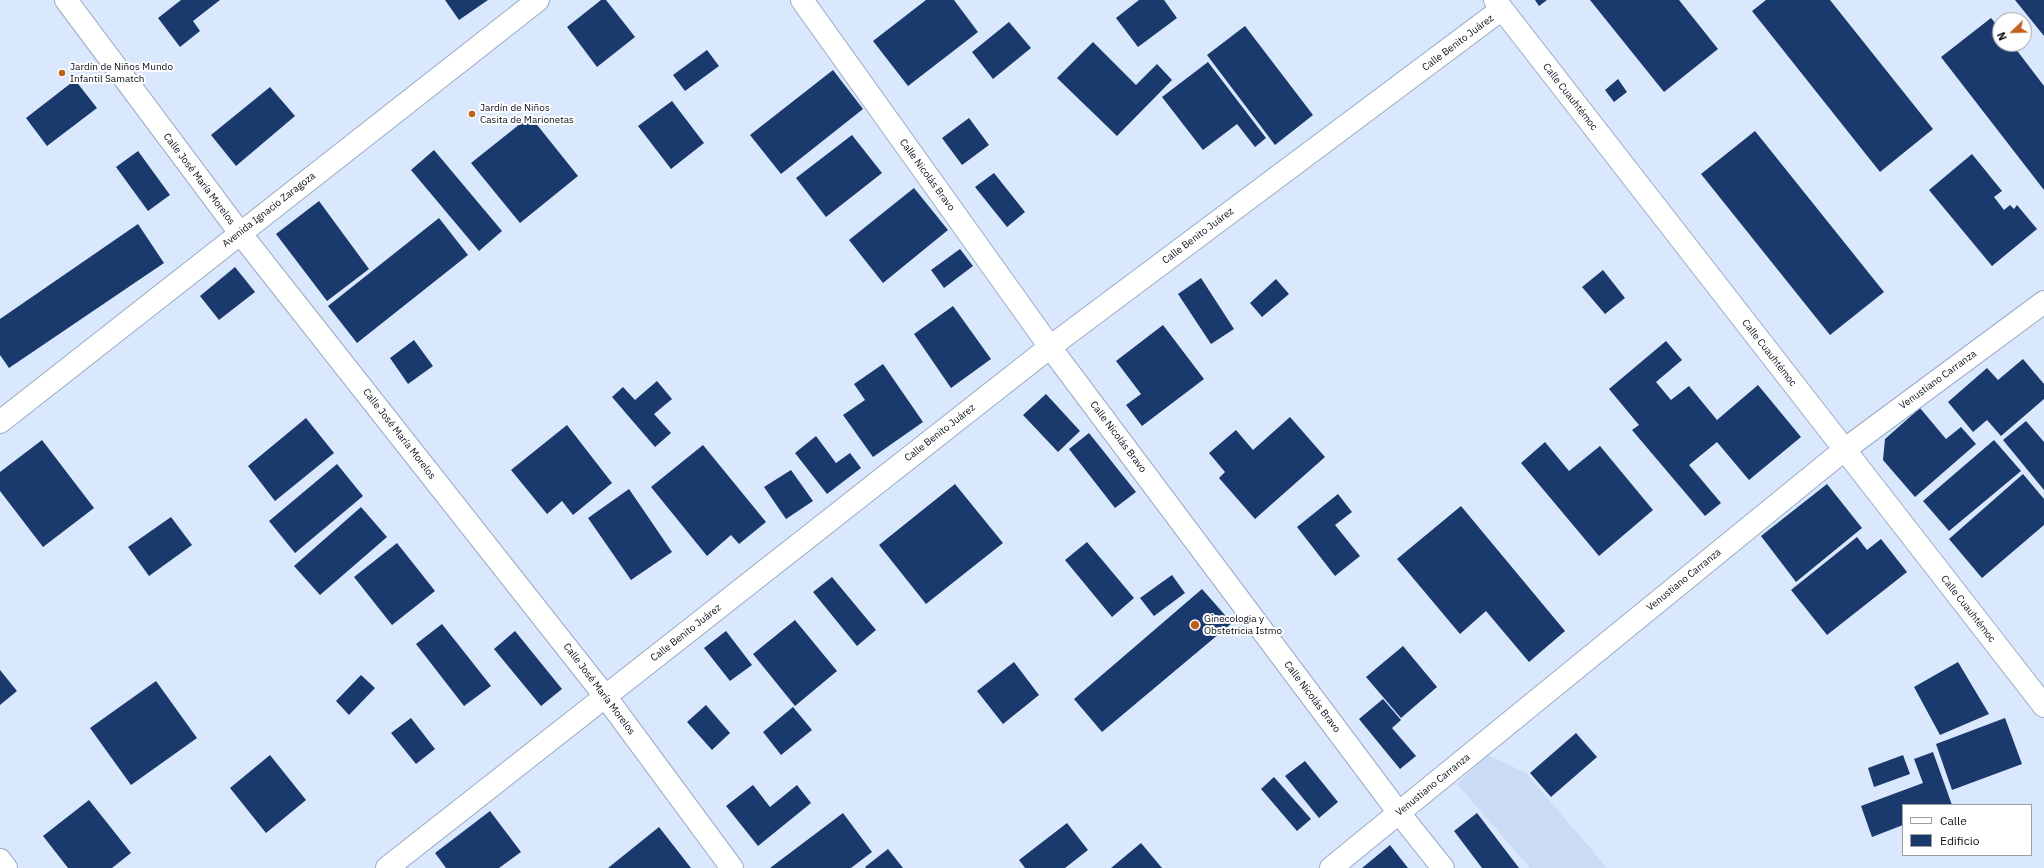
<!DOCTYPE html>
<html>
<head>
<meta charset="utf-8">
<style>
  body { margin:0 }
  #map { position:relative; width:2044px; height:868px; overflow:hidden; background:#dae8fe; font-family:"IBM Plex Sans",sans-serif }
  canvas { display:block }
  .legend { position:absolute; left:1902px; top:804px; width:130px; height:52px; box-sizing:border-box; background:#fff; border:1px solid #9c9fa2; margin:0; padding:5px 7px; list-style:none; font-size:12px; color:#080e16 }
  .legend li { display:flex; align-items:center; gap:8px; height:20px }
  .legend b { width:20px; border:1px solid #9c9fa2 }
  .north { position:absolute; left:1992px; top:12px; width:40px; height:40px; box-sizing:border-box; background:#fff; border:1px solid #9c9fa2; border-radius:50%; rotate:247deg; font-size:11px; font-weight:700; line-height:16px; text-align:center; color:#080e16 }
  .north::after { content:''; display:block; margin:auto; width:14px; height:18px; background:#c0601d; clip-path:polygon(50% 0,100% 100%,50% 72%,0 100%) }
</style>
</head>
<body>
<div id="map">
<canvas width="2044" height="868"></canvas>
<ul class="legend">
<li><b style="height:5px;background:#fff"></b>Calle</li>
<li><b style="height:11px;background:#1a396c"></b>Edificio</li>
</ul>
<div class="north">N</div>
</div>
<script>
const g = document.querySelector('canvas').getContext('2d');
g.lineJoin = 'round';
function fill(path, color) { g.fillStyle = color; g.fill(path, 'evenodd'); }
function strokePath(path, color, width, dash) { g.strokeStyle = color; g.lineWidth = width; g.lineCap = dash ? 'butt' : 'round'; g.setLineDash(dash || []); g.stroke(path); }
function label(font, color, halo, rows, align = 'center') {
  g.font = font + ' "IBM Plex Sans",sans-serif'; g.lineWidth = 4; g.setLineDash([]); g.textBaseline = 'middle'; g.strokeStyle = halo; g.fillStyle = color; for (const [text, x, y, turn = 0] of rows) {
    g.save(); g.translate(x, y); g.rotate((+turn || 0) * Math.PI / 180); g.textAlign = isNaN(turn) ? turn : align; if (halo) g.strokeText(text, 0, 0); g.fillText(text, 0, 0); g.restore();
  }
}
fill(new Path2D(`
  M1488,755L1526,773L1607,868H1530L1457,784Z`), '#cadbf5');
fill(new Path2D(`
  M181,0H220L193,21L200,31L180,47L158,18Z
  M445,0H488L459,20Z
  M601,0H606L635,37L597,67L567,27Z
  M926,0H954L978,32L908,86L873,41Z
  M1139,0H1164L1177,18L1138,47L1116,18Z
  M1535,0H1547L1539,6Z
  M1590,0H1679L1718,49L1664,92Z
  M1766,0H1830L1933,129L1880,172L1752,11Z
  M2015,0H2044V36Z
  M1991,18L2000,29V44H2012L2044,86V190L1941,57Z
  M1009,22L1031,48L993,79L972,52Z
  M1245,26L1313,115L1275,145L1207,55Z
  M1093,42L1136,85L1157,64L1172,80L1117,136L1057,78Z
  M707,50L719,66L685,91L673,75Z
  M1208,62L1266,138L1255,147L1237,124L1203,150L1162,97Z
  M833,70L863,109L781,174L750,135Z
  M1618,79L1627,92L1614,102L1605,90Z
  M75,80L97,108L47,146L26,118Z
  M270,87L295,116L236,166L211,135Z
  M672,101L704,143L671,169L638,126Z
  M530,116L578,176L520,223L471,163Z
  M969,118L989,145L962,165L942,138Z
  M1755,131L1884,292L1830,335L1701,174Z
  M852,135L882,173L826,217L796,178Z
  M434,150L502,231L479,251L411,170Z
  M138,151L170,195L148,211L116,167Z
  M1972,154L2002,191L1994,197L2004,210L2010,205L2014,209L2017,205L2037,229L1992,266L1929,190Z
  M994,173L1025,212L1007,227L975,187Z
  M914,188L948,230L883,283L849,240Z
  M319,201L369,269L327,301L276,234Z
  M439,218L468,255L357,343L328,306Z
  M138,224L164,263L9,368L0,355V319Z
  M960,249L973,266L944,288L931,270Z
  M235,267L255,292L219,320L200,296Z
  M1603,270L1625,298L1605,314L1582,287Z
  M1201,278L1234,329L1211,344L1178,294Z
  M1276,279L1289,294L1262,317L1250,303Z
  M953,306L991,359L951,388L914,334Z
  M1163,325L1204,379L1142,426L1126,405L1141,394L1116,361Z
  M414,340L433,366L408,384L390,358Z
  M1666,341L1682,360L1656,382L1671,400L1689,386L1717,420L1758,385L1801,437L1749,480L1717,442L1689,465L1721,503L1705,516L1632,430L1639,425L1609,389Z
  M2023,359L2044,384V399L2001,436L1987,420L1973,432L1948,402L1987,368L1998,380Z
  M883,364L923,422L873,457L843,415L865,400L854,384Z
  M657,381L672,399L654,414L671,433L655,447L612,397L623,387L635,400Z
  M1046,394L1080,431L1058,452L1023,415Z
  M1920,408L1946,439L1961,427L1976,444L1915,497L1883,460L1885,439Z
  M1290,417L1325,457L1255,519L1219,478L1225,472L1209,453L1236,430L1253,450Z
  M306,418L334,453L275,501L248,466Z
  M2026,421L2044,442V490L2003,440Z
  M567,425L612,483L573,515L562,501L547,514L511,470Z
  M1089,433L1136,492L1115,508L1069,449Z
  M816,436L836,463L850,453L861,468L827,494L795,453Z
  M42,440L94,508L43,547L0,491V472Z
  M1994,440L2021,471L1949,531L1923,501Z
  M1545,442L1569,471L1600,446L1653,510L1599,556L1521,463Z
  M703,445L766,522L739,544L731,535L707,556L651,487Z
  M337,464L363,496L295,553L269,521Z
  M791,470L813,501L786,519L764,487Z
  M2023,474L2044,499V525L1982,578L1949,539Z
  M955,484L1003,543L926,604L879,545Z
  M1827,484L1862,528L1796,582L1761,536Z
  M629,489L672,552L631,580L588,518Z
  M1338,494L1352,512L1335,525L1360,556L1335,576L1297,527Z
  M1461,506L1565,631L1529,662L1486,611L1460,634L1397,559Z
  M361,507L387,537L320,595L294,566Z
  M171,517L192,545L149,576L128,547Z
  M1857,537L1867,550L1881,539L1907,572L1827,635L1791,590Z
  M1087,542L1134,598L1112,617L1065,560Z
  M397,543L435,591L392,625L354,577Z
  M1172,575L1185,593L1154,616L1140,598Z
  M832,577L876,630L857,646L813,592Z
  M1202,589L1232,623L1102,732L1074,699Z
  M795,620L837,671L795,706L753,654Z
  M442,624L491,686L464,706L416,644Z
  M515,631L562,689L541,706L494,649Z
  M726,631L752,665L730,681L704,648Z
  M1403,646L1437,687L1401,718L1366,677Z
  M1014,662L1039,695L1003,724L977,691Z
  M1958,662L1989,714L1940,735L1914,687Z
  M0,670L17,691L0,705Z
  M361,675L375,688L349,715L336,701Z
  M156,681L197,738L131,785L90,728Z
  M1383,699L1401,720L1392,728L1416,756L1400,769L1359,719Z
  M706,705L730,733L712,750L687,722Z
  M793,707L812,730L781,755L763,732Z
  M411,718L435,749L416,764L391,733Z
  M2005,718L2022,764L1952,790L1936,744Z
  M1576,733L1597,757L1551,797L1530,773Z
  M1933,752L1952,805H1903V825L1872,837L1861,806L1923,783L1914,759Z
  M270,755L306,800L266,833L230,788Z
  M1903,755L1910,774L1874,787L1868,768Z
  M1305,761L1338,802L1319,818L1285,776Z
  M1274,777L1311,819L1297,831L1261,789Z
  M753,785L770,807L797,785L811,803L758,846L726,806Z
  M89,800L131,853L112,868H68L43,836Z
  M490,811L521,852L499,868H446L435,853Z
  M843,813L872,852L851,868H770Z
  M1477,813L1519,868H1482L1454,831Z
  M1067,823L1088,850L1065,868H1025L1019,860Z
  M659,827L691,868H608Z
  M1141,843L1162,868H1111Z
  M1390,845L1408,868H1362Z
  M888,849L903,868H866L865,867Z`), '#1a396c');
const street = new Path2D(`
  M66,0L240,233L605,696L732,868
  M802,0L1050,347L1399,813L1443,868
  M1495,0L2044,706
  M0,422L538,0
  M0,860L6,868
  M387,868L1050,347L1502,9
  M1331,868L1844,450L2044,302`);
strokePath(street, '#9aabc5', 24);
strokePath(street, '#fff', 22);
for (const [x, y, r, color] of [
  [62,73,4,"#c0601d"],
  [472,114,4,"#c0601d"],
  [1195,625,5,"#c0601d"]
]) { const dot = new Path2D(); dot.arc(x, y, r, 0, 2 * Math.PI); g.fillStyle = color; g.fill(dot); strokePath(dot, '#fff', 1.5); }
label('10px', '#080e16', '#fff', [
  ["Calle Benito Juárez",1458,43,-37],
  ["Calle Cuauhtémoc",1570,97,52],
  ["Calle Nicolás Bravo",927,175,54],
  ["Calle José María Morelos",199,179,53],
  ["Avenida Ignacio Zaragoza",269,210,-38],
  ["Calle Benito Juárez",1198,236,-37],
  ["Calle Cuauhtémoc",1769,353,52],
  ["Venustiano Carranza",1938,380,-36],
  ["Calle Benito Juárez",940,433,-38],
  ["Calle José María Morelos",399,434,52],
  ["Calle Nicolás Bravo",1118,437,53],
  ["Venustiano Carranza",1684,580,-39],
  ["Calle Cuauhtémoc",1968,609,52],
  ["Calle Benito Juárez",686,633,-38],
  ["Calle José María Morelos",599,689,53],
  ["Calle Nicolás Bravo",1312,697,53],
  ["Venustiano Carranza",1433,785,-39]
]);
label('10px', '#080e16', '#fff', [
  ["Jardín de Niños Mundo",70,67],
  ["Infantil Samatch",70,79],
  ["Jardín de Niños",480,108],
  ["Casita de Marionetas",480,120],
  ["Ginecologia y",1204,619],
  ["Obstetricia Istmo",1204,631]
], 'left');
</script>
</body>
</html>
